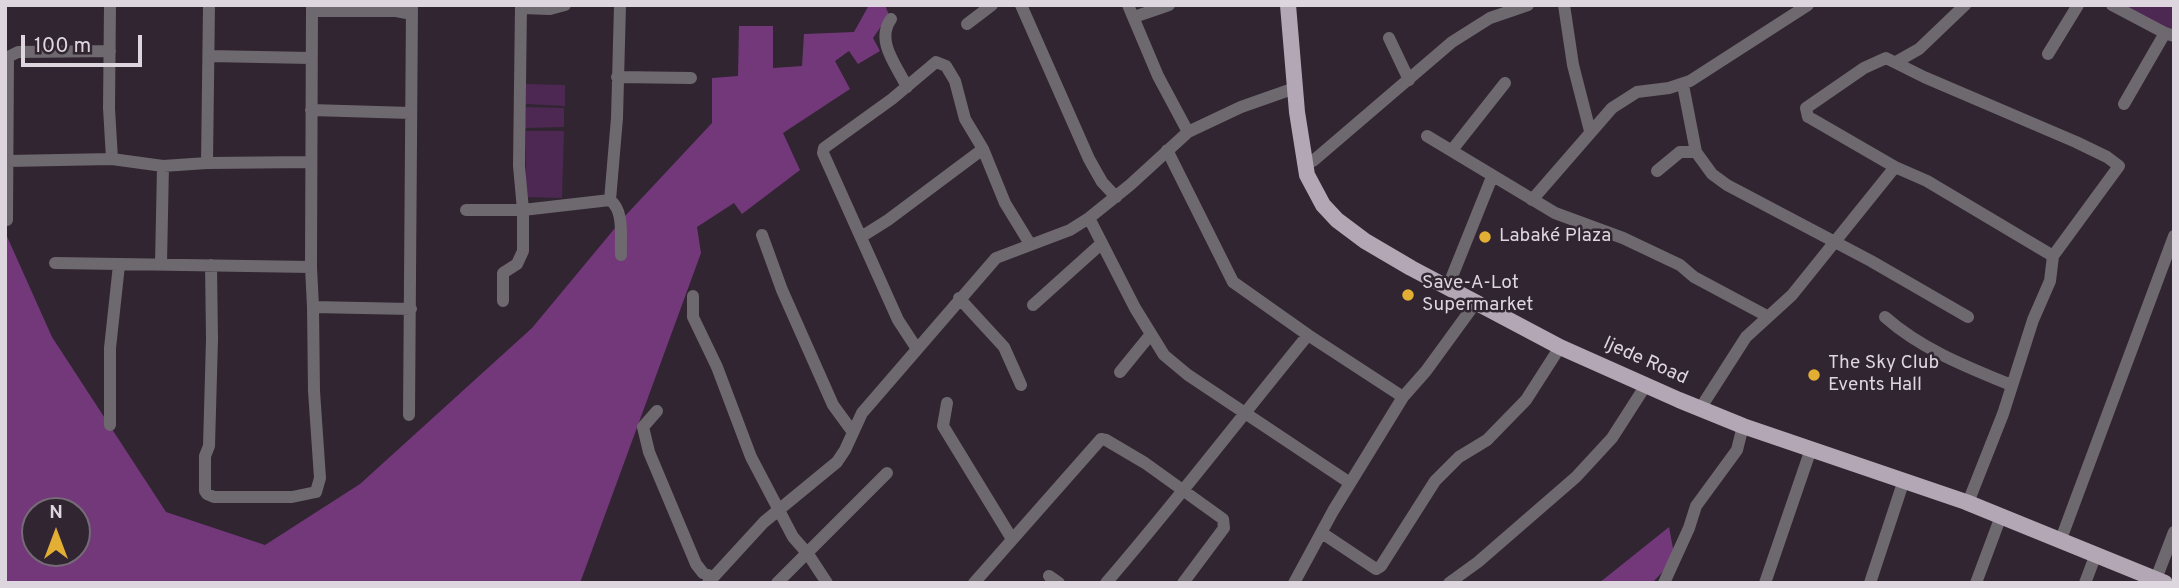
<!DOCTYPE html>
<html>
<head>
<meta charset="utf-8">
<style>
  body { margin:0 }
  #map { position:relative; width:2179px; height:588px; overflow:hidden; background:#302531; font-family:Overpass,sans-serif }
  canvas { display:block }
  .frame { position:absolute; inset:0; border:7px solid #ddd6de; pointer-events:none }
  .north { position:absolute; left:21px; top:497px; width:70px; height:70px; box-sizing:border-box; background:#302531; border:2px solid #756c76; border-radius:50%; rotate:0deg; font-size:19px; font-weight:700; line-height:28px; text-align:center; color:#ddd6de }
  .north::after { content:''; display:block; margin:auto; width:24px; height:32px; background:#e3ae34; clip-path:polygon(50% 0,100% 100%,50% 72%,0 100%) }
  .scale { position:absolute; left:21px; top:35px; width:121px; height:32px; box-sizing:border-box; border:4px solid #ddd6de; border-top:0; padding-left:9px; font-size:21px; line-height:24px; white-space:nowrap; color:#ddd6de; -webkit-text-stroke:5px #302531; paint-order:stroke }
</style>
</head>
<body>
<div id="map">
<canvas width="2179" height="588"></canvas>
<div class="frame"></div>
<div class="north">N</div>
<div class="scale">100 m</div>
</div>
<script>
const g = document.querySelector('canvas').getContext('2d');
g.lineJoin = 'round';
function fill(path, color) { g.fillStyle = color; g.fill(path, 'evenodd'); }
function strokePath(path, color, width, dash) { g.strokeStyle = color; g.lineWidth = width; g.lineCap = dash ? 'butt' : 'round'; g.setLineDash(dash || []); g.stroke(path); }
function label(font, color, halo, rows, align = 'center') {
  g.font = font + ' Overpass,sans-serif'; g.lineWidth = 5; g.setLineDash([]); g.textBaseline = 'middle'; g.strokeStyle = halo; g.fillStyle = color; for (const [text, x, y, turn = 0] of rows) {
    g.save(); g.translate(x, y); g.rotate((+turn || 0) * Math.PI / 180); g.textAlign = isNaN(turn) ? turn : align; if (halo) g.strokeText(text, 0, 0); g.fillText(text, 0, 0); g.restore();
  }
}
fill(new Path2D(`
  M2109,5H2174V42L2171,41Z
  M526,84L565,85V106L526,104Z
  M526,107L564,108V127L525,128Z
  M526,131H564L562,198L526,197Z`), '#4d2852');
fill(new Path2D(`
  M869,5H885L889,15L873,38L880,51L858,64L849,51L835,61L850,89L783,133L800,170L742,214L734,203L697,227L701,253L580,583H5V232L52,337L166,512L265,545L360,484L532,328L625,216L712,123V78L738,76L739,26H773V68L802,66L804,34L854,32ZM35,511H77V553H35Z
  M1669,527L1675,559L1652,583H1599Z`), '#73387a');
strokePath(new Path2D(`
  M110,5L109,108L112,159
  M1021,5L1089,159L1102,182L1116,197
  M1128,5L1158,76L1188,132L1241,107L1295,88
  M1564,5L1573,65L1590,131
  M2112,5L2165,33L2174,36
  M521,8L550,9L565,5
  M312,11H396L412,14
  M1134,17L1169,5
  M891,19C875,41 897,66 907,87
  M967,24L992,5
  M1389,38L1409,80
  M2048,54L2078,5
  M209,56L311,58
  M1896,62L1919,49L1965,5
  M617,77L691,78
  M1683,85L1696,152L1712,174L1727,185L1871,261L1968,317
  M2124,104L2165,33
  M311,110L411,113
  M1427,136L1555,213L1623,238L1680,265L1694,277L1767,316
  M1167,150L1233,282L1308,335L1403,397
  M1452,150L1505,83
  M7,161L112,159L163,166L207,163L310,162
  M1313,161L1452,42L1490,18L1528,5
  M207,163L209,5
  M1657,171L1680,152H1696
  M610,200L617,118L620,5
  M610,200C625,211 620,238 621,255
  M1532,200L1612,108L1637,92L1669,88L1690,81L1808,5
  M466,210H523L610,200
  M1089,218L1135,308L1164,355L1188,375L1350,483
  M7,220L8,57L18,52L110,51
  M762,235L782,290L833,405L852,431
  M861,237L888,220L983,149
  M55,263L311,267
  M161,264L163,166
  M211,265L212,339L209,446L205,456V491L207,494L214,497H292L316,492L320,478L314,391L313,307L311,267L312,5
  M1451,279L1492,177
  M693,296V317L717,367L751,457L793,537L808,554L827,583
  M959,298L1004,347L1021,385
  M503,301V273L517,264L523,251V210L519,166L521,5
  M1033,305L1102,243
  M313,307L411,309
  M1885,317C1921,349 1967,367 2011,385
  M917,349L898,320L823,153L824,148L892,99L936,62L946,66L955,81L965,119L983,149L1005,203L1030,244
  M1120,372L1151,334
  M1705,401L1746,337L1792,295L1895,167
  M947,403L943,426L1012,539
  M657,411L643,427L649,452L696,564L703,573L713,577
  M409,415L412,5
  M110,425V348L119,265
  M1971,495L2003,414L2033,320L2050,281L2053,256L2119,166L2107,157L2076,142L1924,77L1886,58L1864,68L1806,108L1808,117L1812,119L1895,167L1927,181L2053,256
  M2064,531L2174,236
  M1322,533L1376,569L1381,566L1435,481L1459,457L1487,440L1526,400L1560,347
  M1049,576L1059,583
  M2156,579L2174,532
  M708,583L764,522L837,462L845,450L862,413L996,258L1070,230L1089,218L1130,185L1188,132
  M777,583L887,473
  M974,583L1101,439L1106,440L1145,463L1223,519L1224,528L1183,583
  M1106,583C1176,502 1240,418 1308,335
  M1294,583L1333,511L1403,397L1426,371L1477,301
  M1449,583L1478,562L1576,477L1612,438L1646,385
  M1664,583L1689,528L1696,506L1737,450L1743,426
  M1765,583L1811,449
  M1870,583L1904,480
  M1976,583L2001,516
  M2085,583L2096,554`), '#6e686f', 12);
strokePath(new Path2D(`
  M1288,5L1297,112L1307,175L1323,205L1337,220L1365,241L1411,268L1560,347L1679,400L1743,426L1966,502L2165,583`), '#b4a7b5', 16);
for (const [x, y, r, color] of [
  [1485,237,7,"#e3ae34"],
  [1408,295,7,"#e3ae34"],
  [1814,375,7,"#e3ae34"]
]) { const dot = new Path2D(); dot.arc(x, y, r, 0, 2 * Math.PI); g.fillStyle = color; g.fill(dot); strokePath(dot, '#302531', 2.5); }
label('19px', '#ddd6de', '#302531', [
  ["Labaké Plaza",1499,237],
  ["Save-A-Lot",1422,284],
  ["Supermarket",1422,306],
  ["The Sky Club",1828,364],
  ["Events Hall",1828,386]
], 'left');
label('19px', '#ddd6de', '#302531', [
  ["Ijede Road",1645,362,24]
]);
</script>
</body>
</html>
